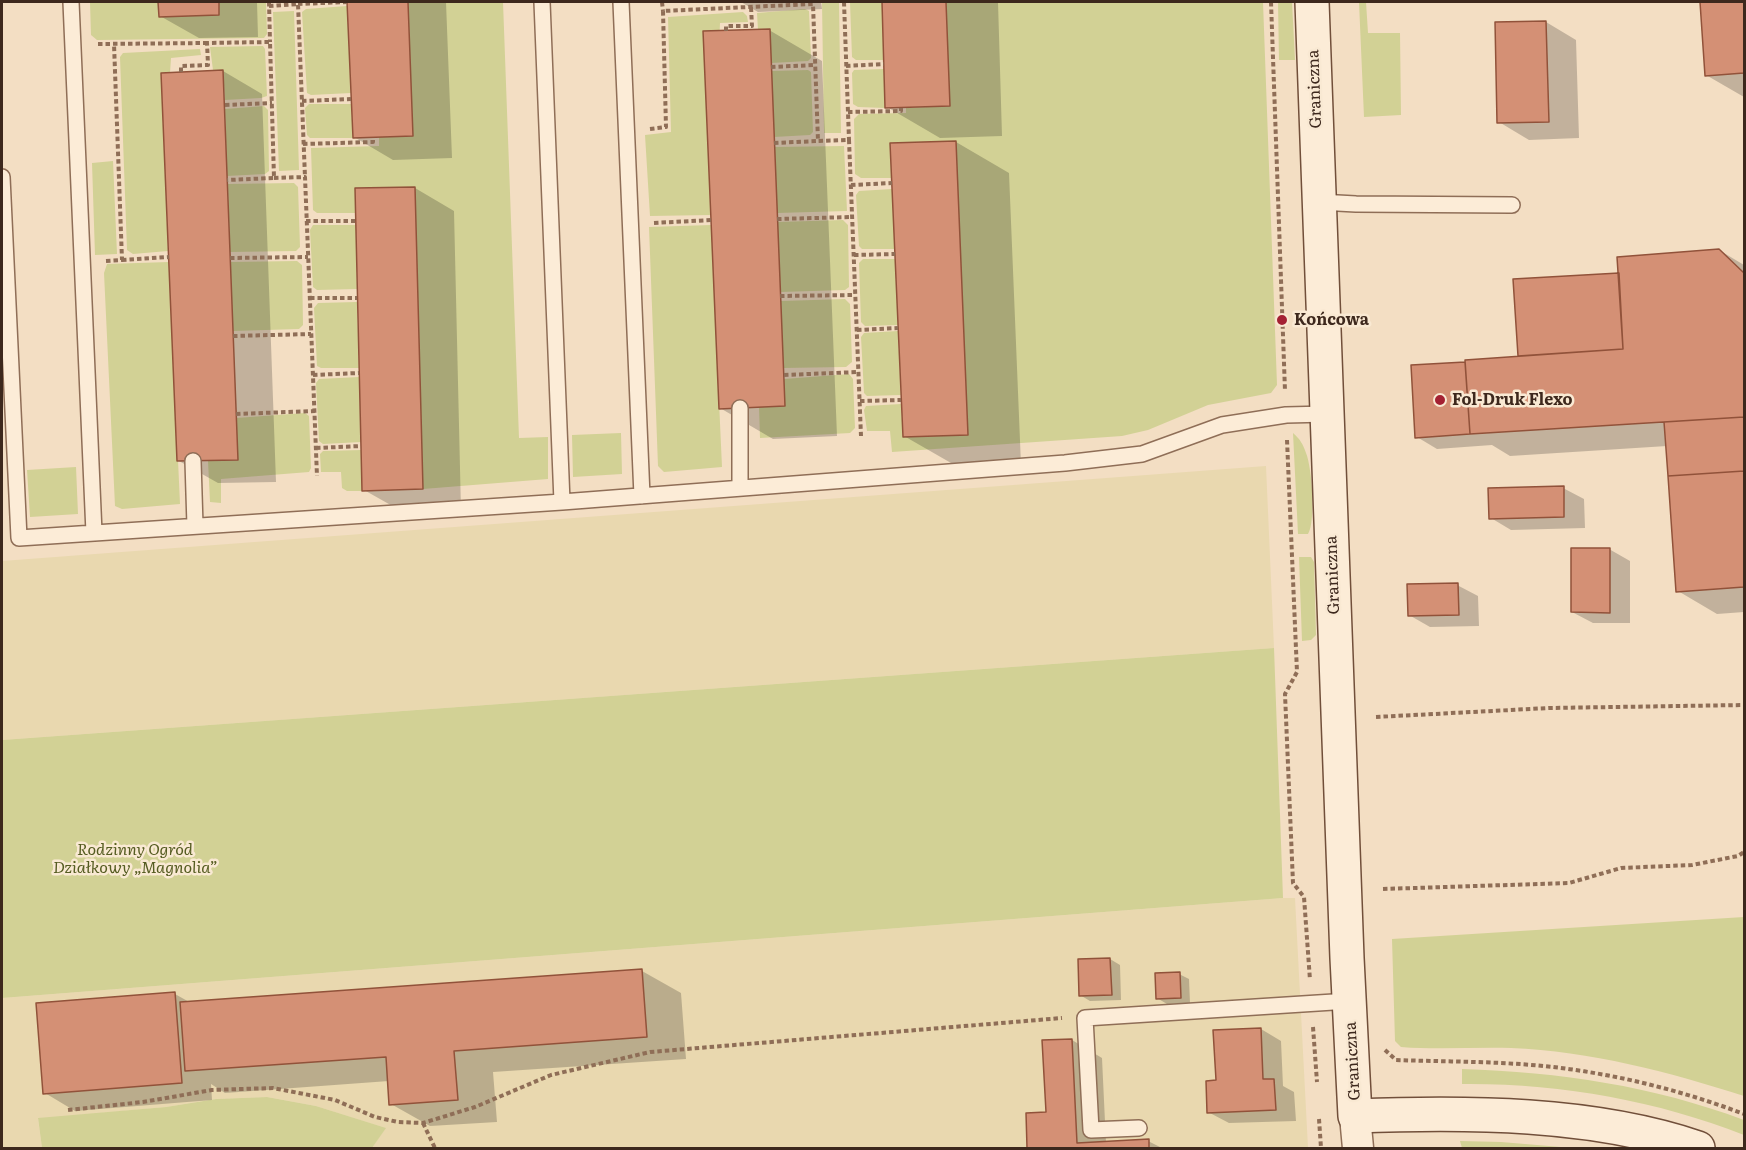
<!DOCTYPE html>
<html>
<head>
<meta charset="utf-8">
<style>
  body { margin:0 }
  #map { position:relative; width:1746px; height:1150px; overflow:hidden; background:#f3dec3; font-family:Literata,serif }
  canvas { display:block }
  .frame { position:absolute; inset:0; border:3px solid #3d281d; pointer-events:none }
</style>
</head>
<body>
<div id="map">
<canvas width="1746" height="1150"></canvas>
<div class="frame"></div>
</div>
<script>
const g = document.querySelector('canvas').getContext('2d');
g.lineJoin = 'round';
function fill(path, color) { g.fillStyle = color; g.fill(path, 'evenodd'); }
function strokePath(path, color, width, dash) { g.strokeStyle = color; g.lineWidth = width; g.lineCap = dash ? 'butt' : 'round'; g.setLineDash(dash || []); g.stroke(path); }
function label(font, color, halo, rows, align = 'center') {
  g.font = font + ' Literata,serif'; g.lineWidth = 5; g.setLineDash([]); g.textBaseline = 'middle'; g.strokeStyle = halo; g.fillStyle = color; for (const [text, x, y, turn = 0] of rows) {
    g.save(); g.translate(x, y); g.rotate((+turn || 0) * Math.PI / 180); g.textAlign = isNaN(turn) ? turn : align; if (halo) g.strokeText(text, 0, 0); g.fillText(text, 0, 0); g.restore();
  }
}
fill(new Path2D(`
  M1266,466L1274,648L2,740V561Z
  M1283,898H1295L1308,1148H372L385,1128L316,1106L267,1097L216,1099L166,1107L38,1119L42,1148H2V998Z`), '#e9d8af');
fill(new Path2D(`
  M90,2H158L159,17L219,15V2H266L267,34L264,38L97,40L91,35Z
  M408,2H503L519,438L548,437V479L423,489L415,187L355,188V213H317L313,210L311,148L379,146V137L413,136Z
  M822,2H839L841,133H824Z
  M850,2H882L884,60H856L852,57Z
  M946,2H1263L1277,385L1271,393L1208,405L1148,430L1122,436L892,452L890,431H867L864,410L866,406L901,404L903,437L968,434L956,141L891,143L892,178H861L855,174L854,119L859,114L906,113V108L949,106Z
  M1278,2H1292L1295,60H1279Z
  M1359,2H1366L1368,33H1400L1401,115L1364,117Z
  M347,6L351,93L311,95L307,93L302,12L306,9Z
  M805,9L809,11L811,58L808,61L771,63L770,29L758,30L757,13Z
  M294,11L299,170L279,171L273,12Z
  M743,12L747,16L748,22L720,23L711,215L650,216L645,135L671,132L668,17Z
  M263,46L265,49L267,96L261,98L225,100L223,70H213L210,47Z
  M200,49L201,55L171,58L170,73L161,74L168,251L133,254L127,250L120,57L123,53Z
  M884,69L885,108L858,107L853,104L852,73L854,70Z
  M808,70L811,72L813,132L810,135L774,137L771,71Z
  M309,104H351L353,138H310L307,135L305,108Z
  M264,106L268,110L269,171L265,174L227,176L225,109Z
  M844,146L847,211L777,213L774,147Z
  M113,161L117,254L95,255L92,163Z
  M294,183L298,187L300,247L296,251L230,252L228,184Z
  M892,189L895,249H862L859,246L856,195L859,191Z
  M843,220L848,225L849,287L845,290L780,292L777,222Z
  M313,225H356L357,289L317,290L313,287L310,230Z
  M711,225L722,467L664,472L658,466L649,227Z
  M863,259H895L898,325L865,326L861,322L859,263Z
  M297,261L302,265L303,325L299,329L233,331L230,262Z
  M169,262L180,504L122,509L115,506L104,273L107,264Z
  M845,299L850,304L852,362L846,367L783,368L781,301Z
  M357,302L359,368H321L317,366L314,308L318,303Z
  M898,331L901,395L867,396L864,393L861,337L864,333Z
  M849,374L853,379L855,428L850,433L760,438L759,407L784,379Z
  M359,377L361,442L323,444L319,441L316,383L319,379Z
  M305,413L309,416L311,468L309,472L221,479V503L210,502L208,461L238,460L236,418Z
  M621,433L622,474L573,477L572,435Z
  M1293,433C1300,439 1303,444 1306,453C1312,467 1316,522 1308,534H1298Z
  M362,450V491H347L342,488L341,472H321L320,454L323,451Z
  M76,467L78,514L30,517L27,470Z
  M1299,557H1311L1314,562L1316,635L1311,640L1302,641Z
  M1274,648L1283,898L2,998V740Z
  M1744,917V1096C1669,1072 1590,1051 1511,1048C1474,1047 1437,1050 1401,1047L1395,1041L1392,939Z
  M1462,1069C1560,1072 1653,1086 1744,1120V1135C1655,1100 1558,1083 1462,1084Z
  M267,1097L316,1106L386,1128L372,1148H42L38,1118L166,1107L216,1099Z
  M1460,1141L1501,1142L1573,1148H1462Z`), '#d2d195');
fill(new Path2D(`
  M160,2H257L258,37L199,38L160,16Z
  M348,2H446L452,158L393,160L354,137Z
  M741,2H821L822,9L758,12Z
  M884,2H998L1002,136L940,138L887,107Z
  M1701,2H1744V97L1706,75Z
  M1546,22L1576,40L1579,138L1529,140L1499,122Z
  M769,30L822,61L837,436L773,439L720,408Z
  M223,71L262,94L276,482L218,483L179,461L162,75Z
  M956,142L1009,173L1021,465L958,467L904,436Z
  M415,188L454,211L461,511L403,512L364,490Z
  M1719,250L1744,265V612L1717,614L1678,591L1667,446L1510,456L1492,445L1437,449L1417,437L1412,367L1520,358L1515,281L1620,274Z
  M1563,488L1584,499L1585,528L1511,530L1491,518Z
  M1609,549L1630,561V623H1593L1572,612Z
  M1457,585L1478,596L1479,626L1430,627L1409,615Z
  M1110,959L1120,965L1121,1000L1090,1001L1080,995Z
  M642,971L681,993L686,1059L493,1072L497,1122L430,1126L391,1104L389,1081L225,1093L211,1084L212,1100L75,1111L45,1093L175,994L191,1003Z
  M1179,974L1189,979L1190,1003L1167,1004L1157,998Z
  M1261,1029L1281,1041L1283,1086L1294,1092L1296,1121L1229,1123L1208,1112L1217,1082Z
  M1072,1040L1102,1058L1106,1143L1148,1141L1162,1148H1029L1027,1114L1047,1113Z`), '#0003');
const building = new Path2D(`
  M158,2H219V15L159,17Z
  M347,2H408L413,136L353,138Z
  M882,2H946L950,106L885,108Z
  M1700,2H1744V73L1705,76Z
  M1546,21L1549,122L1497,123L1495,22Z
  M770,29L785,406L719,409L703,31Z
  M223,70L238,460L177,461L161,73Z
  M956,141L968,435L903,437L890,143Z
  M415,187L423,489L362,491L355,188Z
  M1719,249L1744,273V417L1470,434L1465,360L1623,349L1617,257Z
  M1619,273L1623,349L1518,356L1513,279Z
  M1465,362L1470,434L1415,438L1411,365Z
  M1744,417V471L1668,476L1664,422Z
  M1744,471V587L1676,592L1668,476Z
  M1564,486V517L1489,519L1488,488Z
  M1571,548H1610V613L1571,612Z
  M1458,583L1459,615L1408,616L1407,584Z
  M1110,958L1112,995L1079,996L1078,959Z
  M642,969L647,1037L454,1051L458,1100L389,1105L386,1057L185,1071L180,1002Z
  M1180,972L1181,998L1156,999L1155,973Z
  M175,992L182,1083L43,1094L36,1003Z
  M1261,1028L1263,1079H1274L1276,1110L1207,1113L1206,1081L1216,1080L1213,1030Z
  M1072,1039L1077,1143L1149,1139V1148H1027L1026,1113L1046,1112L1042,1040Z`);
fill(building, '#d49075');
strokePath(building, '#91523a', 1.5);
const lane = new Path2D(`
  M71,2L94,533
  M542,2L562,502L1065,463L1142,454L1222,425L1286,415L1327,414
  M621,2L642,496
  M2,177L19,538L562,502
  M1319,202L1356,204L1512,205
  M740,408V488
  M193,461L195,526
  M1139,1128L1091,1130L1085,1018L1349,1001`);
const street = new Path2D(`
  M1355,1116L1358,1148`);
const secondary = new Path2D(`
  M1312,2L1347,958L1355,1116C1467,1112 1592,1112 1698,1148`);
strokePath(lane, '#8f6e57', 18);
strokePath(street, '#8f6e57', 33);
strokePath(secondary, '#714f3a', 36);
strokePath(new Path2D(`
  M269,2L270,42
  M662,2L663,11
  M844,2L849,140
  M1271,2L1285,391
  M298,4L347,2
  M269,6L298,4L305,177
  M726,31V26H752L751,7
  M98,44L207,43
  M846,66L884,64
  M771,67L815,65
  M181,72V66L208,65L207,43L270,42L274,178L227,180
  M302,101L351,99
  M225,105L272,103
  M848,112L901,111V108
  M650,129L666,127L663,11L813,4L818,141L849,140L861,436
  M774,143L818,141
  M303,144L373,142V137
  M274,178L305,177L317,476
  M851,185L892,183
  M777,219L852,217
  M306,221H355
  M654,223L711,220
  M854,255L895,254
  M230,258L308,257
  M122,260L169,257
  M106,261L122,260L114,44
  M780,296L855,295
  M310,298H357
  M857,330L898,328
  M233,336L311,334
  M313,375L359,373
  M784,375L858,372
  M860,401L901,400
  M236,414L315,411
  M1287,440L1297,672L1285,694L1293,883L1304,897L1310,980
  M316,448L361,446
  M1376,717L1549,708L1744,705
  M1383,889L1569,883L1621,868L1692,865L1738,856L1744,852
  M1313,1027L1317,1082
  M1385,1050L1396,1060C1451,1062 1507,1061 1561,1068C1624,1076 1686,1092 1744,1114
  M68,1110L143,1102L212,1090L273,1088L335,1100L375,1117L398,1122L423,1123L475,1107L551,1075L650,1052L1062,1018
  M1319,1119L1321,1148
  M423,1123L435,1148`), '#8f6e57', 4, [4.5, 3]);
strokePath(lane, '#fcecd7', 15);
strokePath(street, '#fcecd7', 30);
strokePath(secondary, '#fcecd7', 33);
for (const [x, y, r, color] of [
  [1282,320,6,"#a42133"],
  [1440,400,6,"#a42133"]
]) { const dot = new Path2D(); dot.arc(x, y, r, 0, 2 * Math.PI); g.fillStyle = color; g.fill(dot); strokePath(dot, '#f9e9d3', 2); }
label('16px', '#3d281d', '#f9e9d3', [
  ["Graniczna",1315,89,-92],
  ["Graniczna",1333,575,-92],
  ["Graniczna",1353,1061,-93]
]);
label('bold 16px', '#3d281d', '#f9e9d3', [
  ["Końcowa",1294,320],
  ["Fol-Druk Flexo",1452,400]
], 'left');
label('italic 16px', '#555c21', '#f9e9d3', [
  ["Rodzinny Ogród",135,850],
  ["Działkowy „Magnolia”",135,868]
]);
</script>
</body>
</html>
